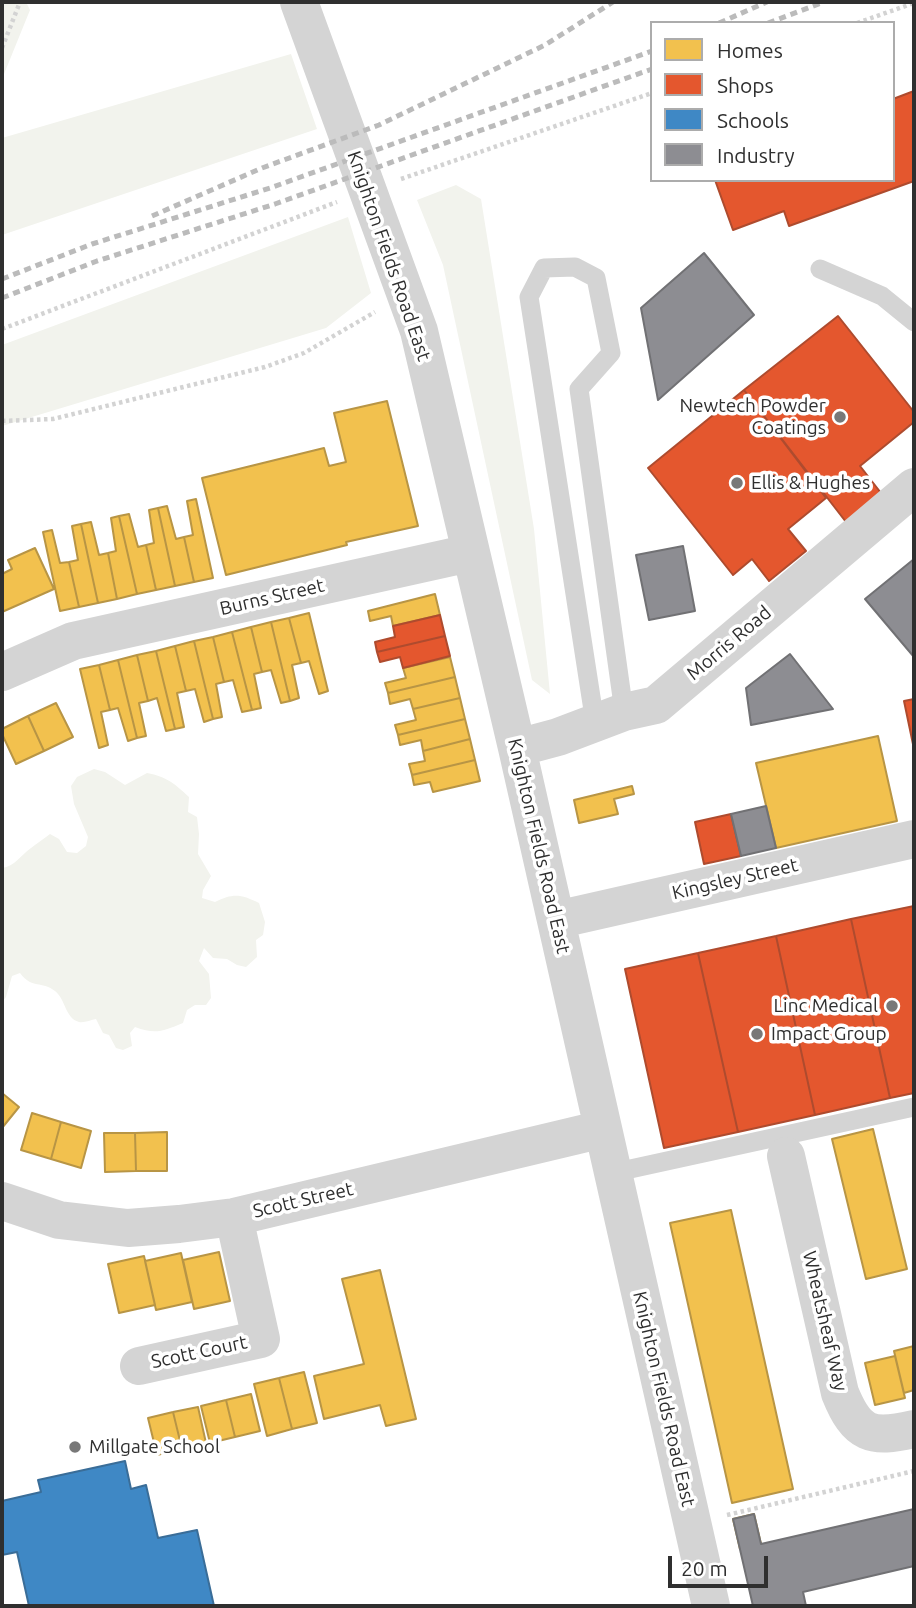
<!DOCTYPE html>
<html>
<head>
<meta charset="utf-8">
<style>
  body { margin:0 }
  #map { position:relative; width:916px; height:1608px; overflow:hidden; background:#fff; font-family:Ubuntu,sans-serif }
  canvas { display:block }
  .frame { position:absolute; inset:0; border:4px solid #2f2f2f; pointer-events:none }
  .legend { position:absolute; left:650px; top:21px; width:245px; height:161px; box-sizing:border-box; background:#fff; border:2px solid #acacac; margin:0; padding:9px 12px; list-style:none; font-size:21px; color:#2f2f2f }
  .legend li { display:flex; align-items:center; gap:14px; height:35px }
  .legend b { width:35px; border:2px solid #acacac }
  .scale { position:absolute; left:668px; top:1556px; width:100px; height:32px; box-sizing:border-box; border:4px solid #2f2f2f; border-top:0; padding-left:9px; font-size:21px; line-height:24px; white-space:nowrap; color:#2f2f2f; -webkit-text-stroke:5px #fff; paint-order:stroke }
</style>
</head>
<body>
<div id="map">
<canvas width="916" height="1608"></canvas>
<div class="frame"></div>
<ul class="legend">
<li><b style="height:19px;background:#f2c14e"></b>Homes</li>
<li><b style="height:19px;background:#e4572e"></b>Shops</li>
<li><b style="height:19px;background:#3f88c5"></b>Schools</li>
<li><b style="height:19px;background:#8d8d92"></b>Industry</li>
</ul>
<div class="scale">20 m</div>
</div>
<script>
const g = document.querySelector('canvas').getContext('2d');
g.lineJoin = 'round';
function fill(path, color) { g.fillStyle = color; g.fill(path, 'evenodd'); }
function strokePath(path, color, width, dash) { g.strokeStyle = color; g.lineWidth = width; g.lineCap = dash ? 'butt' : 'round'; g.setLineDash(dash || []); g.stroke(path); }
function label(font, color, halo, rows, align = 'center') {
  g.font = font + ' Ubuntu,sans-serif'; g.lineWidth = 7; g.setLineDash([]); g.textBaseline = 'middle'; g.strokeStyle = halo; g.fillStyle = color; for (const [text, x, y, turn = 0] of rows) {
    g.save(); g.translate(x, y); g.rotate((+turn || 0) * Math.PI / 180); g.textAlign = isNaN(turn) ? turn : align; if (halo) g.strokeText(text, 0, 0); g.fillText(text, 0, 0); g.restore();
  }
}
fill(new Path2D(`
  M2,2H26L30,10L2,79Z
  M291,54L317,129L2,235V138Z
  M456,185L481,199L534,529L550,694L532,680L443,265L417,200Z
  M348,217L371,293L326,328L2,426V345Z
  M94,769L105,772L125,785L147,773C167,777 174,783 189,797L188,812L197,817L199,834L198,854L211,876L203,890L202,898L215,902C233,893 241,894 259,903L265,922L263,935L256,940L257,957L246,967L237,965L227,959L213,958L204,948L199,961L209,974L211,998L206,1005H195L187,1010L183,1023C163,1031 156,1035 135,1027L130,1033L132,1046L123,1050L116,1048L109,1035L103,1033L96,1019C91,1020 84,1023 79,1022C65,1018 66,1000 55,991C41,980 33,990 20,973L12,976L6,997L2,1002V868C15,866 20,856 31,848C37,843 44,839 50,834L59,839L67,852L77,853L86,846L88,837L74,804L71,786L77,777Z`), '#f2f3ed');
const homes = new Path2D(`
  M387,401L418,526L346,542L347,545L226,575L202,478L324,448L329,466L346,462L334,413Z
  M196,499L213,578L194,582L184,537L193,535L187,501Z
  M167,506L176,539L184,537L194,582L175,586L158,508Z
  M158,508L175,586L156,590L146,545L154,543L149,510Z
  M129,514L138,547L146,545L156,590L137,594L119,516Z
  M119,516L137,594L117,599L108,553L116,551L111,518Z
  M91,522L99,555L108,553L117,599L98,603L81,524Z
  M81,524L98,603L79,607L69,562L78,560L72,526Z
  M52,530L60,563L69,562L79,607L60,611L43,532Z
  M35,548L54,589L2,612V574L12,569L8,560Z
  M435,594L440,615L393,626L391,616L370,621L368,611Z
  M309,613L328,691L319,694L309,661L301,663L289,618Z
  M289,618L301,663L292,665L299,698L290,701L271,622Z
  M271,622L290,701L281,703L271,670L262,672L251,627Z
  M251,627L262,672L254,674L261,708L252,710L232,632Z
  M232,632L252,710L242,712L233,680L224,682L213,637Z
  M213,637L224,682L216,684L222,717L213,719L194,641Z
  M194,641L213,719L204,722L195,689L186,691L175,646Z
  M175,646L186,691L177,693L184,727L175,729L156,651Z
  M156,651L175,729L166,731L157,698L148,701L137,655Z
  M137,655L148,701L139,703L146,736L137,738L118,660Z
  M450,657L455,677L388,693L385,683L406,678L403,668Z
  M118,660L137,738L128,741L118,708L110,710L99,665Z
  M99,665L110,710L101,712L108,745L99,748L80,669Z
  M455,677L460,698L413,709L410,699L390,704L388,693Z
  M460,698L465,719L398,735L395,725L416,720L413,709Z
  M56,703L73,737L44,751L28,716Z
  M28,716L44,751L16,764L2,734V729Z
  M465,719L470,739L423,751L421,740L400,745L398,735Z
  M878,736L897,821L776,848L756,763Z
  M470,739L475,760L412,775L409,764L425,761L423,751Z
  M475,760L480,781L433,792L430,782L414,785L412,775Z
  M632,786L634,794L614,799L618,814L579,823L574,800Z
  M2,1093L19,1107L2,1128Z
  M32,1113L61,1122L51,1159L21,1150Z
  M61,1122L91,1131L81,1168L51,1159Z
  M873,1129L907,1269L866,1279L832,1139Z
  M167,1132V1171H136L135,1133Z
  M104,1133H135L136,1171L105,1172Z
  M731,1210L793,1489L732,1503L670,1223Z
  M219,1252L230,1301L194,1309L183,1260Z
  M181,1253L192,1302L156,1310L145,1261Z
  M144,1256L155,1305L119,1313L108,1264Z
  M380,1270L416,1419L386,1426L380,1405L324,1419L314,1376L364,1364L342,1279Z
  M914,1346V1390L904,1393L894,1351Z
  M895,1356L905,1398L875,1405L865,1363Z
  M304,1372L317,1423L292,1429L279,1378Z
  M279,1378L292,1429L267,1436L254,1384Z
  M251,1394L260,1431L235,1437L226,1400Z
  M226,1400L235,1437L210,1443L201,1406Z
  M198,1407L206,1443L182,1449L173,1412Z
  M173,1412L182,1449L157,1455L148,1418Z
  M754,1514L761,1544L740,1549L733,1519Z`);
fill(homes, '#f2c14e');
strokePath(homes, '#b89545', 2);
const shops = new Path2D(`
  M914,91V181L789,226L784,211L733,230L715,180H893V99Z
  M838,316L914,412V422L860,466L881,493L846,522L744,390Z
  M744,390L826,498L788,529L806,551L769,581L752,559L733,575L648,468Z
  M440,615L445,636L377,652L375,642L395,637L393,626Z
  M445,636L450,656L403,668L400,657L380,662L377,652Z
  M914,699V749L904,701Z
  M731,814L741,856L704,864L695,822Z
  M914,906V1093L890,1098L851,919Z
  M851,919L890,1098L815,1115L776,936Z
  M776,936L815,1115L738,1132L698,953Z
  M698,953L738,1132L664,1148L625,969Z`);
fill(shops, '#e4572e');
strokePath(shops, '#ae4b2e', 2);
const schools = new Path2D(`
  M125,1461L131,1489L146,1485L158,1538L197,1530L214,1606H29L17,1552L2,1555V1501L41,1492L38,1480Z`);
fill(schools, '#3f88c5');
strokePath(schools, '#3a6d98', 2);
const industry = new Path2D(`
  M704,253L754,315L658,400L641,308Z
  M683,546L695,611L649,620L636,555Z
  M914,559V657L865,599Z
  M790,654L833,709L751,725L746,688Z
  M766,806L776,848L741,856L731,814Z
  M914,1509V1566L803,1592L806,1606H753L733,1519L754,1514L761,1544Z`);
fill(industry, '#8d8d92');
strokePath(industry, '#717174', 2);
strokePath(new Path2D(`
  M857,23L914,3
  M2,48L20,2
  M401,179L652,93
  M2,329L337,202
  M2,421L53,419L265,367L304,353L375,312
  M727,1515L914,1471`), '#d3d3d3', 4.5, [3.5, 3.5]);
strokePath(new Path2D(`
  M820,269L882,296L914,322
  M595,723L529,297L544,268L575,267L596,278L611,353L579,389L624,712
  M612,1173L914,1107`), '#d4d4d4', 19);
strokePath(new Path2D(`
  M299,2L419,331L517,748L711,1606
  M2,672L73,641L470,553
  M517,748L558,737L624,712L656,705L914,487
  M556,920L914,839
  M786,1156L840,1393C857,1435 871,1439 914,1429
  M2,1201L59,1220L128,1228L179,1224L234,1217L603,1129
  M139,1366L261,1339L234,1217`), '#d4d4d4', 38);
strokePath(new Path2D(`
  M719,23L767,2
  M768,23L824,2
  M152,216L262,168L379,125L545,45L613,2
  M2,279L92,244L270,188L652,51
  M2,298L97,261L275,204L652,69`), '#bbb', 5, [7, 5]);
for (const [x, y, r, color] of [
  [840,417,7,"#787878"],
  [737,483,7,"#787878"],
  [892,1006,7,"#787878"],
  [757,1034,7,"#787878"],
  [75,1447,7,"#787878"]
]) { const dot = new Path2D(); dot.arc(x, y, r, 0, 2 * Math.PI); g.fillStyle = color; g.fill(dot); strokePath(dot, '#fff', 2.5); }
label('19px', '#2f2f2f', '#fff', [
  ["Knighton Fields Road East",389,256,71],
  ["Burns Street",272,597,-13],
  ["Morris Road",729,643,-40],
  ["Knighton Fields Road East",539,846,77],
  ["Kingsley Street",735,879,-13],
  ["Scott Street",303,1200,-13],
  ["Wheatsheaf Way",825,1321,77],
  ["Scott Court",199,1352,-12],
  ["Knighton Fields Road East",664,1399,77]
]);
label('19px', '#2f2f2f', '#fff', [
  ["Newtech Powder",826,406,"right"],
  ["Coatings",826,428,"right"],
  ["Ellis & Hughes",751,483],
  ["Linc Medical",878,1006,"right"],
  ["Impact Group",771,1034],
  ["Millgate School",89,1447]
], 'left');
</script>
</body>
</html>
